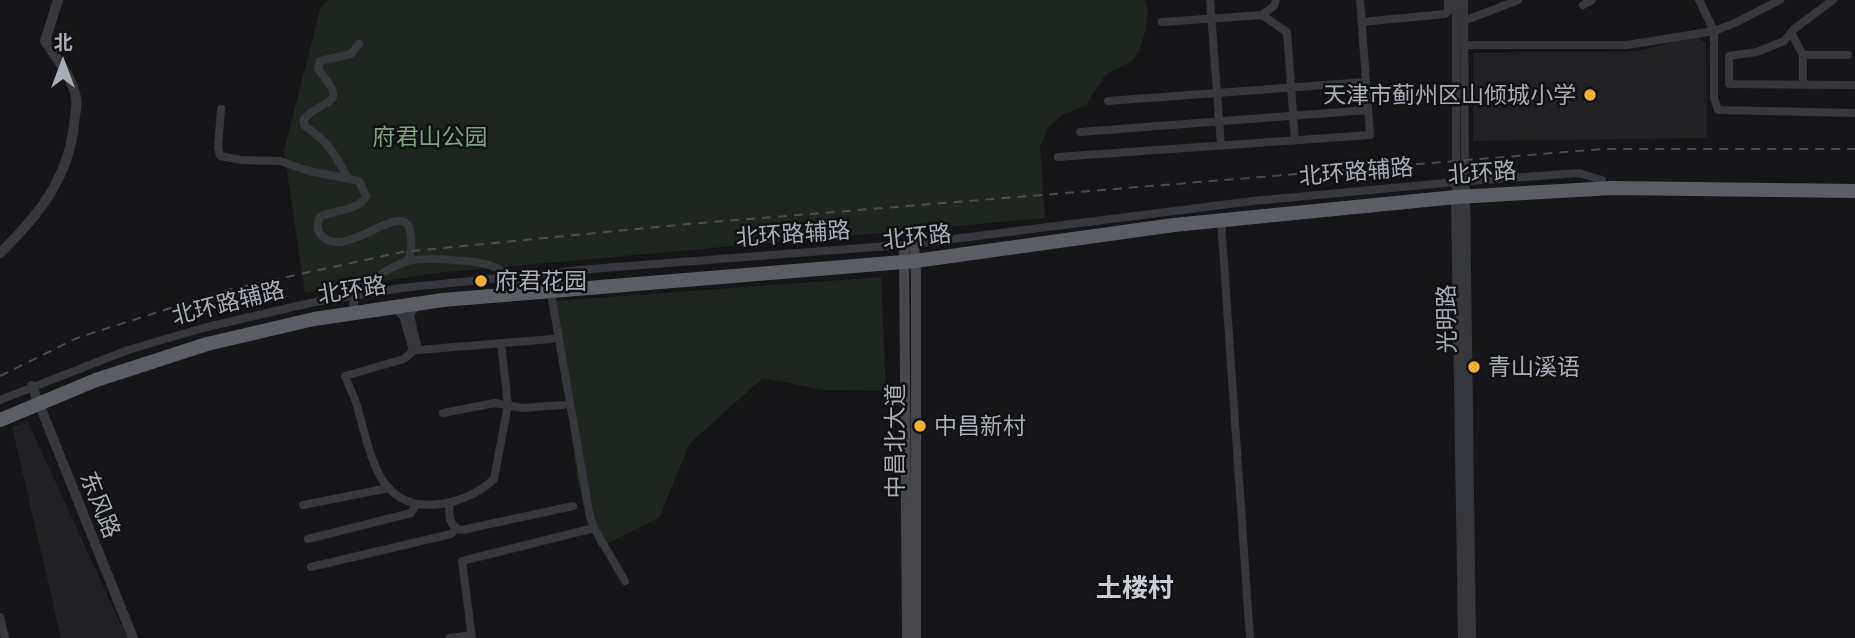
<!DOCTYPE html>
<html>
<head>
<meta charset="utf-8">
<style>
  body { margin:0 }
  #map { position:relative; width:1855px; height:638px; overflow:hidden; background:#161618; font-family:Ubuntu,"Noto Sans SC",sans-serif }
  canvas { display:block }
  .north { position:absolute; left:28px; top:28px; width:70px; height:70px; -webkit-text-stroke:5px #111113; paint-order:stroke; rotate:0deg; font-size:19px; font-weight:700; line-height:28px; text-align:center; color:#a8adb8 }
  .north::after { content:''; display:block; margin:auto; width:24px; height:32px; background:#a8adb8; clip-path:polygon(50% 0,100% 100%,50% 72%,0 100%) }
</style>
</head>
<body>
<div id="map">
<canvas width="1855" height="638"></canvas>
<div class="north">北</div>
</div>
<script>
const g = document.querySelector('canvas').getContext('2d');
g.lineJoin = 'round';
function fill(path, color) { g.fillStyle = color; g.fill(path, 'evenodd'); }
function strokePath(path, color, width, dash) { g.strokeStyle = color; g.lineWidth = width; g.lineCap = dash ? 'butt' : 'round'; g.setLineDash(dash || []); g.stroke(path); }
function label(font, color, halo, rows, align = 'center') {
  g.font = font + ' Ubuntu,"Noto Sans SC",sans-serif'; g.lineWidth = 5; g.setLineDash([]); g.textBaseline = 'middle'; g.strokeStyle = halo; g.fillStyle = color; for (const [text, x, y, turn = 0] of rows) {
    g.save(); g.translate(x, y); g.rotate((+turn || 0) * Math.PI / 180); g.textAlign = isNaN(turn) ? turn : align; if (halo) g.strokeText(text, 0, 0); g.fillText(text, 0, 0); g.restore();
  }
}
fill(new Path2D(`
  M1694,36L1706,43L1707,138L1473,141V53L1639,51Z
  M28,422L127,638H61L12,427Z`), '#222225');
fill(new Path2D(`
  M328,0H1145L1148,10L1145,32L1139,51L1132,61L1106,74L1086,105L1063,115L1049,127L1040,146L1045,218L436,273L305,293L284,151L320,9Z
  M881,277L886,391L823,390L763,378L690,443L659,518L599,548L585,512L577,477L554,301Z`), '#1e261f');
strokePath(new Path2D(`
  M1210,0L1221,146
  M1464,0L1465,186
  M1699,0L1714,31V98L1718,110L1855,113
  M1833,0L1794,29L1784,41L1757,52L1729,56V84L1855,85
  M1583,5L1592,0
  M1262,15L1287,32L1295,140
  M1464,21L1518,0
  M1162,22L1262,15L1274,6L1276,0
  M1362,22L1445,14L1448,12V0
  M1791,33L1803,55V84
  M1464,45H1627L1714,31L1735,23L1780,0
  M1803,55H1848
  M1108,101L1366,82
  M221,109L218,148L220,156L241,160L280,161L309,171L359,181L366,196C358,212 335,209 320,217C316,225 316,231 323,237C351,260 406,193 411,235C412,245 412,252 407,261
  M1080,132L1368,110
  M1058,157L1370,135L1360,0
  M347,177C333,151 329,143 304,125V119C325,96 350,108 318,69L320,61L351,54L359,44
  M1456,197V0
  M1221,220L1250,638
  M551,294L590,517L594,528L625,581
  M353,304C362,284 387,268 408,261C422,257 474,260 489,265C500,268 508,275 516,283
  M394,308L403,316L413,351
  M501,343L508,405L494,479C479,493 461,501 441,504C376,513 371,452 357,406C354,396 349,386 345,376L404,359L413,351L418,350L552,339
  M418,350L410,315L418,304
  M0,400L128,350L203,328L310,303L401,288L590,269L914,244L1253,201L1456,182L1579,173L1602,180
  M443,413L495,403L522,408L563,405
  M450,502C448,514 449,528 462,530L573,506
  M303,505L389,488
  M308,539L411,513L416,504
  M311,567L451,534L456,529
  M0,617L5,638
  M450,638L471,635
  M472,638L462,561L594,528`), '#37383d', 8);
strokePath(new Path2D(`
  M1465,189L1471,638
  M1456,197L1463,638
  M0,253C38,216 68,179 74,125C74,117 78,106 76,98C73,78 56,58 45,41L58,0
  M32,386L133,638`), '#37383d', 10);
strokePath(new Path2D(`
  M914,244L916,275V638
  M904,245L907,638`), '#45474d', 10);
strokePath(new Path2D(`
  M0,420L96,380L207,344L314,319L443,300L915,261L1174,225L1456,197L1612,188L1855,191`), '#5b5e65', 14);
strokePath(new Path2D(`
  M0,376L77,338L227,290L402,252L688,224L1602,149H1855`), '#4a4c52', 2, [9, 7]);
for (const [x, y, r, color] of [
  [1590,95,7,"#f2b134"],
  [481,281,7,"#f2b134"],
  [1474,367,7,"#f2b134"],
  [920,426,7,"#f2b134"]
]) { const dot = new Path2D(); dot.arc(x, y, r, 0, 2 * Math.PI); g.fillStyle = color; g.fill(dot); strokePath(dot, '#111113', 2.5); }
label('23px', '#a8adb8', '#111113', [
  ["天津市蓟州区山倾城小学",1576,95,"right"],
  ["府君花园",495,281],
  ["青山溪语",1488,367],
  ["中昌新村",934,426]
], 'left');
label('23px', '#7fa381', '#111113', [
  ["府君山公园",430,137]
]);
label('23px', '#a8adb8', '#111113', [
  ["北环路辅路",1356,172,-5],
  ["北环路",1482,173,-4],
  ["北环路辅路",793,234,-4],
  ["北环路",917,237,-6],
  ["北环路",352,290,-9],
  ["北环路辅路",228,303,-14],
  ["光明路",1447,319,-91],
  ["中昌北大道",895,441,-90],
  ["东风路",100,505,68]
]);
label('bold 26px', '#c9ccd4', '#111113', [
  ["土楼村",1135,588]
]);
</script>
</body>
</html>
